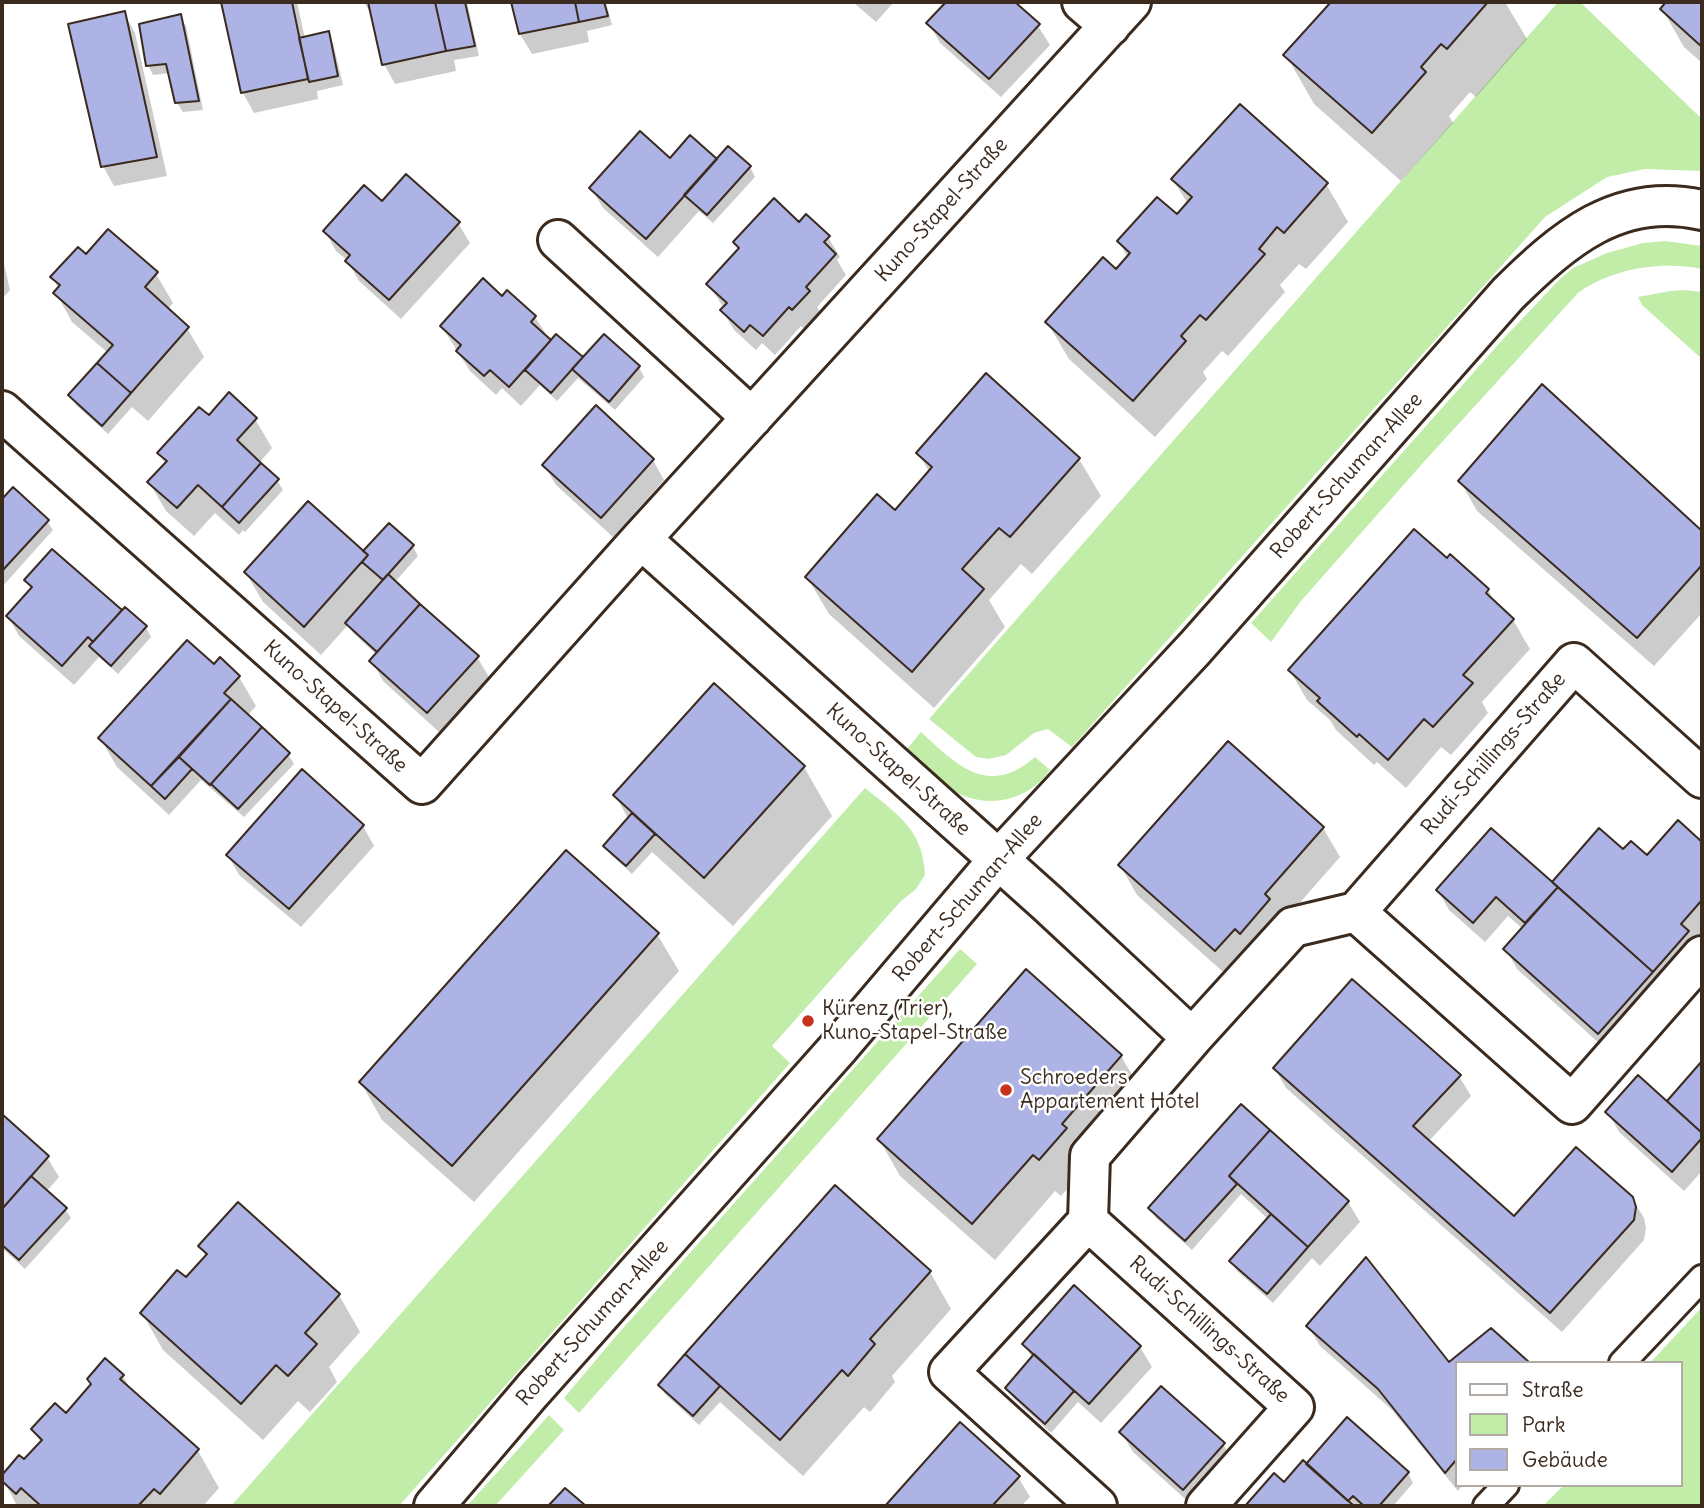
<!DOCTYPE html>
<html>
<head>
<meta charset="utf-8">
<style>
  body { margin:0 }
  #map { position:relative; width:1704px; height:1508px; overflow:hidden; background:#fff; font-family:Delius,sans-serif }
  canvas { display:block }
  .frame { position:absolute; inset:0; border:4px solid #3b2a1e; pointer-events:none }
  .legend { position:absolute; left:1455px; top:1361px; width:228px; height:126px; box-sizing:border-box; background:#fff; border:2px solid #b1aaa5; margin:0; padding:9px 12px; list-style:none; font-size:21px; color:#3b2a1e }
  .legend li { display:flex; align-items:center; gap:14px; height:35px }
  .legend b { width:35px; border:2px solid #b1aaa5 }
</style>
</head>
<body>
<div id="map">
<canvas width="1704" height="1508"></canvas>
<div class="frame"></div>
<ul class="legend">
<li><b style="height:9px;background:#fff"></b>Straße</li>
<li><b style="height:19px;background:#c2eda9"></b>Park</li>
<li><b style="height:19px;background:#adb3e4"></b>Gebäude</li>
</ul>
</div>
<script>
const g = document.querySelector('canvas').getContext('2d');
g.lineJoin = 'round';
function fill(path, color) { g.fillStyle = color; g.fill(path, 'evenodd'); }
function strokePath(path, color, width, dash) { g.strokeStyle = color; g.lineWidth = width; g.lineCap = dash ? 'butt' : 'round'; g.setLineDash(dash || []); g.stroke(path); }
function label(font, color, halo, rows, align = 'center') {
  g.font = font + ' Delius,sans-serif'; g.lineWidth = 5; g.setLineDash([]); g.textBaseline = 'middle'; g.strokeStyle = halo; g.fillStyle = color; for (const [text, x, y, turn = 0] of rows) {
    g.save(); g.translate(x, y); g.rotate((+turn || 0) * Math.PI / 180); g.textAlign = isNaN(turn) ? turn : align; if (halo) g.strokeText(text, 0, 0); g.fillText(text, 0, 0); g.restore();
  }
}
fill(new Path2D(`
  M1558,2H1580L1702,119V171L1645,169L1607,177L1545,217L1072,747L1048,729L1034,733L1006,755L989,759L976,757L929,719Z
  M1665,241L1702,246V269C1661,261 1613,268 1578,293L1422,464L1301,601L1271,642L1251,623L1505,337L1559,280L1573,268L1607,253L1643,243Z
  M1684,290L1702,292V359L1642,305L1638,297L1670,291Z
  M921,732C957,765 988,798 1035,757L1050,770C1027,803 981,811 948,787C933,776 920,762 907,749Z
  M865,788C898,815 923,829 925,875L916,889L901,901L772,1046L790,1063L399,1506H231Z
  M960,949L977,964L579,1413L564,1398L617,1335Z
  M1702,1307V1506H1543L1564,1485H1681V1363H1650Z
  M549,1415L564,1430L495,1506H467Z`), '#c2eda9');
fill(new Path2D(`
  M223,2H297L305,39L328,33L333,43L343,85L317,91L318,99L254,113L243,93Z
  M364,2H467L479,56L454,60L456,71L395,84L384,64L371,15Z
  M513,2H606L612,25L587,31L589,42L532,54L520,34Z
  M853,2H894L876,22Z
  M948,2H1012L1038,26L1050,45L1001,97L940,43L929,23Z
  M1333,2H1505L1527,39L1476,97L1470,92L1449,116L1453,123L1401,181L1314,104L1286,55Z
  M1669,2H1702V63L1684,47L1662,9Z
  M124,13L135,33L167,176L114,186L103,166Z
  M180,16L186,26L203,110L183,112L177,103L170,73L153,75L148,65Z
  M671,160L717,161L750,167L755,177L713,223L699,211L658,257L603,208L591,188Z
  M1173,180L1326,184L1348,222L1306,269L1299,264L1280,285L1285,292L1228,356L1222,351L1203,372L1207,379L1155,437L1069,359L1047,322L1117,271L1128,258L1119,242L1177,216L1188,204Z
  M382,203L458,223L470,243L401,319L359,281L347,260L336,251L325,231Z
  M828,237L840,257L837,260L846,275L817,307L820,312L805,329L801,326L775,355L762,343L756,350L734,330L722,310L724,308L708,284Z
  M2,255L10,290L2,299Z
  M86,256L156,274L173,303L167,310L187,328L204,357L148,421L132,407L108,434L76,405L70,395L108,353L72,322L56,293L59,289L52,277Z
  M502,298L535,317L551,342L583,360L639,367L644,377L615,410L578,378L557,401L540,385L521,406L502,388L496,395L470,371L442,327Z
  M1543,387L1702,533V613L1654,666L1477,511L1460,481Z
  M209,417L255,419L272,448L259,463L277,480L283,490L245,532L243,530L239,535L215,513L194,536L166,511L149,482L166,465L159,454Z
  M918,453L1079,459L1101,496L1032,574L1021,564L989,600L1005,627L934,708L829,614L807,577L895,513L930,473Z
  M653,460L664,480L613,537L556,485L544,465Z
  M13,489L47,521L53,530L2,587V502Z
  M389,525L413,547L418,556L394,583L477,657L489,677L439,732L383,681L372,661L377,655L353,633L348,625L321,655L263,602L246,573L363,553Z
  M26,581L120,611L146,627L151,637L118,674L99,657L74,685L19,636L8,616L32,590Z
  M1488,590L1496,604L1513,620L1530,649L1482,702L1488,713L1451,755L1441,747L1406,788L1377,762L1374,765L1336,730L1330,720L1307,700L1290,671Z
  M214,666L239,677L256,706L247,716L288,754L294,764L244,817L201,780L169,815L117,767L100,738Z
  M804,767L832,816L733,926L652,852L632,874L611,855L606,846L629,820L615,795Z
  M1679,823L1702,844V932L1610,1053L1517,969L1506,949L1523,929L1508,916L1485,942L1449,910L1438,890L1552,884L1623,852L1647,858Z
  M363,826L374,846L301,927L239,875L228,855Z
  M1323,828L1340,857L1232,980L1137,895L1120,865Z
  M657,934L679,971L474,1202L382,1120L361,1083Z
  M1026,972L1121,1056L1143,1094L1087,1167L1061,1196L1055,1191L995,1260L900,1176L879,1139Z
  M1702,1064V1171L1684,1191L1619,1132L1608,1112L1667,1103Z
  M1275,1069L1459,1076L1471,1096L1428,1142L1514,1219L1632,1198L1644,1218L1646,1228L1644,1240L1562,1332L1286,1088Z
  M1241,1106L1348,1202L1360,1222L1320,1266L1312,1258L1273,1303L1237,1271L1231,1261L1268,1219L1241,1194L1192,1250L1156,1218L1150,1208Z
  M2,1117L47,1157L59,1177L46,1192L65,1209L71,1218L25,1269L2,1248Z
  M835,1187L930,1272L951,1309L892,1376L895,1382L870,1412L864,1407L803,1476L720,1402L699,1425L665,1394L660,1385Z
  M201,1246L339,1295L360,1332L329,1367L337,1382L310,1412L298,1401L263,1440L163,1350L142,1313L186,1280L206,1257Z
  M1308,1326L1449,1365L1457,1363V1485H1463L1458,1491L1391,1409L1320,1346Z
  M1024,1344L1140,1347L1152,1367L1101,1423L1078,1402L1051,1433L1013,1398L1007,1388L1032,1358Z
  M123,1376L131,1390L198,1451L219,1488L203,1506H17L2,1477L20,1458L25,1461L41,1443L33,1430L66,1415Z
  M1348,1420L1408,1473L1413,1483L1393,1506H1247L1274,1476L1285,1484L1306,1466Z
  M960,1425L1018,1477L1030,1497L1021,1506H887Z
  M1121,1432L1223,1444L1235,1464L1193,1506L1133,1452Z`), '#0003');
const building = new Path2D(`
  M221,2H292L308,79L241,93Z
  M368,2H435L446,51L382,65Z
  M435,2H465L475,46L446,51Z
  M511,2H575L579,22L519,34Z
  M575,2H604L608,16L579,22Z
  M946,2H1015L1040,24L989,79L926,23Z
  M1331,2H1488L1447,49L1441,44L1421,67L1426,72L1372,133L1283,55Z
  M1666,2H1702V47L1660,9Z
  M125,11L157,157L101,167L68,24Z
  M181,14L199,101L175,103L166,64L146,66L139,24Z
  M329,31L338,76L309,82L299,38Z
  M1240,104L1328,183L1284,233L1277,227L1259,249L1265,254L1206,320L1200,315L1181,336L1186,341L1133,401L1045,322L1103,257L1116,269L1130,253L1117,241L1157,197L1177,214L1192,197L1171,179Z
  M640,131L670,158L690,135L717,159L646,239L589,188Z
  M728,146L751,166L707,215L684,195Z
  M406,174L460,222L389,300L345,261L350,255L323,231L364,185L382,201Z
  M774,198L799,222L806,214L830,236L824,242L836,254L806,287L810,291L792,310L789,307L763,336L750,325L744,332L720,310L727,303L706,284L739,248L733,242Z
  M108,229L158,272L145,287L189,327L131,393L97,363L113,345L53,293L60,285L50,277L78,247L86,254Z
  M483,278L502,296L507,290L536,316L531,322L551,340L509,387L490,370L484,376L456,351L461,345L440,326Z
  M556,334L583,357L551,393L525,370Z
  M604,334L640,366L609,402L572,369Z
  M97,363L131,393L102,426L68,395Z
  M986,373L1080,458L1010,537L999,528L962,569L984,589L912,672L805,577L877,494L895,510L932,467L916,453Z
  M1542,384L1702,531V565L1637,638L1458,481Z
  M229,392L257,418L237,440L261,463L222,507L198,485L177,508L147,482L167,461L157,453L199,407L209,415Z
  M596,405L654,459L601,518L542,465Z
  M261,463L279,479L239,523L222,507Z
  M13,487L49,520L2,571V499Z
  M308,501L368,555L304,627L244,572Z
  M389,523L414,545L383,580L362,562L368,555L363,551Z
  M1414,529L1447,558L1450,554L1489,589L1486,593L1514,619L1463,675L1473,683L1433,727L1424,719L1388,760L1359,734L1357,737L1317,701L1320,698L1288,670Z
  M52,549L122,610L93,642L88,637L62,666L6,616L32,587L24,580Z
  M388,574L420,604L377,652L345,623Z
  M420,604L479,656L427,713L369,661Z
  M125,607L147,626L111,666L89,646Z
  M187,640L214,664L220,657L240,676L224,693L231,699L151,786L98,738Z
  M714,683L805,766L704,878L613,795Z
  M231,699L262,727L210,785L179,757Z
  M262,727L290,753L238,809L211,784Z
  M1228,741L1324,827L1265,894L1270,899L1240,934L1235,929L1215,951L1118,865Z
  M179,757L192,769L165,799L151,786Z
  M302,769L364,825L289,909L226,855Z
  M632,813L655,834L626,866L603,846Z
  M1678,820L1702,842V900L1681,924L1689,931L1653,972L1552,882L1599,828L1623,849L1631,841L1647,855Z
  M1491,828L1558,887L1525,923L1496,897L1473,923L1436,890Z
  M566,850L659,933L452,1166L359,1082Z
  M1558,887L1653,972L1598,1034L1503,949Z
  M1026,969L1122,1055L1062,1124L1067,1128L1039,1160L1033,1155L972,1224L877,1139Z
  M1352,979L1461,1075L1413,1126L1514,1216L1576,1147L1633,1197L1636,1207L1634,1220L1550,1313L1273,1068Z
  M1702,1061V1133L1667,1101Z
  M1638,1075L1702,1133V1138L1672,1172L1605,1112Z
  M1241,1104L1270,1130L1229,1176L1237,1184L1185,1241L1148,1208Z
  M2,1114L49,1156L2,1209Z
  M1270,1130L1349,1201L1308,1247L1229,1176Z
  M31,1176L67,1208L19,1260L2,1245V1209Z
  M835,1185L931,1271L870,1339L875,1344L848,1376L842,1370L780,1440L685,1354Z
  M238,1202L340,1294L305,1333L317,1344L288,1376L276,1365L241,1404L140,1313L177,1270L186,1277L207,1254L198,1246Z
  M1271,1214L1308,1247L1267,1294L1229,1261Z
  M1366,1257L1449,1362L1491,1328L1530,1363H1457V1459L1445,1473L1378,1389L1306,1326Z
  M1074,1285L1141,1346L1089,1404L1022,1344Z
  M685,1354L720,1386L693,1416L658,1385Z
  M1034,1354L1074,1391L1045,1424L1005,1388Z
  M105,1358L124,1375L120,1379L199,1449L160,1494L154,1489L138,1506H41L21,1488L16,1494L2,1481V1475L19,1455L24,1459L42,1440L31,1429L55,1403L66,1413L91,1384L87,1379Z
  M1161,1386L1225,1443L1183,1490L1119,1432Z
  M1347,1417L1409,1472L1379,1506H1364L1353,1496L1348,1501L1306,1464Z
  M960,1422L1020,1476L992,1506H885Z
  M1303,1460L1354,1506H1245L1274,1473L1284,1482Z
  M565,1488L586,1506H548Z`);
fill(building, '#adb3e4');
strokePath(building, '#3b2a1e', 2);
const service = new Path2D(`
  M1622,1363L1702,1278
  M1486,1506L1506,1485`);
const minor = new Path2D(`
  M1082,2L1110,26
  M558,240L752,418
  M2,411L422,784L641,539L1131,2
  M641,539L1047,903L1192,1038L1293,927L1356,912L1574,663L1702,778
  M1356,912L1572,1104L1702,956
  M1088,1221L1294,1407L1206,1506
  M434,1506L532,1391L840,1046L998,860L1195,648L1508,294C1563,240 1618,191 1702,210
  M1097,1506L949,1372L1088,1221L1090,1156L1192,1038`);
strokePath(service, '#3b2a1e', 30);
strokePath(minor, '#3b2a1e', 44);
strokePath(service, '#fff', 24);
strokePath(minor, '#fff', 38);
for (const [x, y, r, color] of [
  [808,1021,7,"#c8321e"],
  [1006,1090,7,"#c8321e"]
]) { const dot = new Path2D(); dot.arc(x, y, r, 0, 2 * Math.PI); g.fillStyle = color; g.fill(dot); strokePath(dot, '#fff', 2.5); }
label('21px', '#3b2a1e', '#fff', [
  ["Kuno-Stapel-Straße",942,210,-48],
  ["Robert-Schuman-Allee",1347,476,-48],
  ["Kuno-Stapel-Straße",335,707,42],
  ["Rudi-Schillings-Straße",1494,754,-49],
  ["Kuno-Stapel-Straße",898,770,42],
  ["Robert-Schuman-Allee",968,898,-49],
  ["Robert-Schuman-Allee",593,1323,-48],
  ["Rudi-Schillings-Straße",1209,1330,42]
]);
label('21px', '#3b2a1e', '#fff', [
  ["Kürenz (Trier),",822,1009],
  ["Kuno-Stapel-Straße",822,1033],
  ["Schroeders",1020,1078],
  ["Appartement Hotel",1020,1102]
], 'left');
</script>
</body>
</html>
